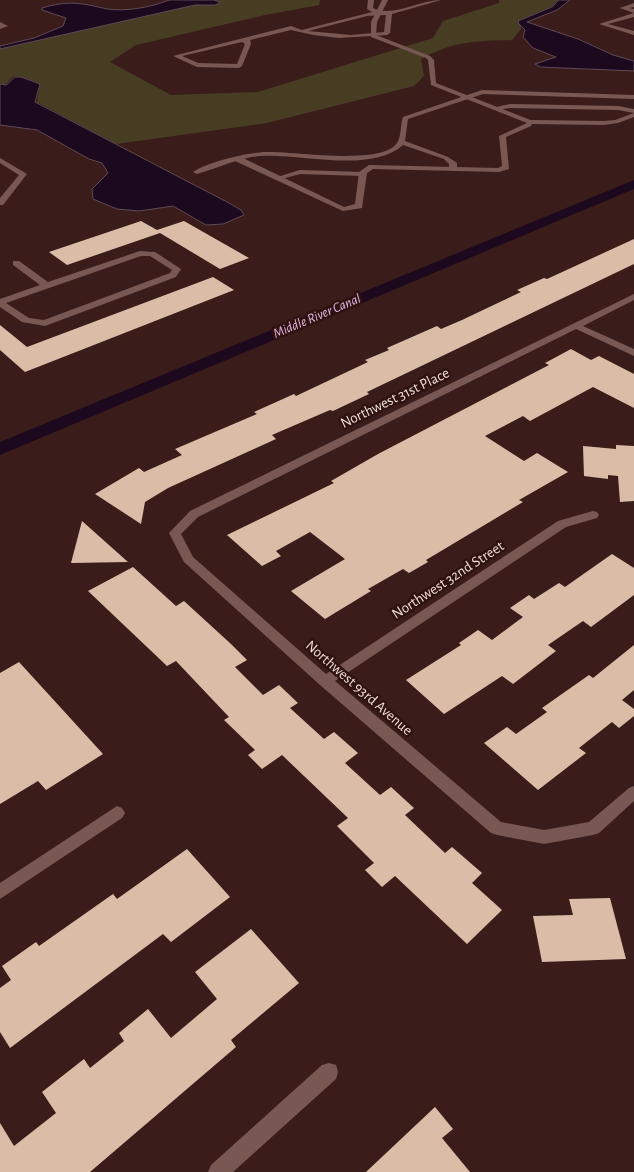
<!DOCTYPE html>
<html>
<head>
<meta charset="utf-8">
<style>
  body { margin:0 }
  canvas { display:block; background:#3a1d1a }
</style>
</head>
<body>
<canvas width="634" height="1172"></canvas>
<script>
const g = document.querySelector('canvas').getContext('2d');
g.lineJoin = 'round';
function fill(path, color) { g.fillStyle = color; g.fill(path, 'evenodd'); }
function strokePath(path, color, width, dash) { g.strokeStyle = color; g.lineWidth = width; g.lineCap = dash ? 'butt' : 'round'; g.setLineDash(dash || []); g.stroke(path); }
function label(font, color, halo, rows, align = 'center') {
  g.font = font + ' "Alegreya Sans",sans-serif'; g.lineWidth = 5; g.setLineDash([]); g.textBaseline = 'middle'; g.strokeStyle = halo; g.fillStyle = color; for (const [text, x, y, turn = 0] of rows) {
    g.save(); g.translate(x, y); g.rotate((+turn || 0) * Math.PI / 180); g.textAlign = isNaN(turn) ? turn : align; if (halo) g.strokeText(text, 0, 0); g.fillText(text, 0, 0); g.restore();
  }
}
fill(new Path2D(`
  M202,0H320L319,5L265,15L136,45L110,62L171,95L258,92L433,38L443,21L499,3V0H558L552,6L520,20L521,29L512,40C475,41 454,41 421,59L424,76L414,86L267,123L116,144L37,102L40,84L24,77L13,76L5,85L0,83V48Z`), '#473d22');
const water = new Path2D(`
  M169,0H214L220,2L216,5H195L0,49V46L34,38L63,26L66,18L42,10V8C69,0 81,3 107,9C126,12 152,7 169,0Z
  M559,0H570L557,10L527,22L578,39L613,55L634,61V71L540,67L535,64L556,57L533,48L523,37L525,30L519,24L518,21L552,7Z
  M15,77H21L40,84L35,102L227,202L241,210L244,215L223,224L206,225L173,206L139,211L117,209L93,199L92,189L108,173L102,163L89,159L37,130L0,125V84L6,85Z`);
fill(water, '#1d091e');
strokePath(water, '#5d4957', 1);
fill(new Path2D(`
  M634,180V189L0,455V442Z`), '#1d091e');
fill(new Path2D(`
  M141,221L157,230L184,221L249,258L220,269L160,233L67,265L49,252Z
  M634,239V264L367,392L369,394L333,411L330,410L272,435L276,439L168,488L145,502L141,524L95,494L139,468L144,472L182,455L175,449L257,414L254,412L294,394L296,396L368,362L365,360L389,350L387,348L437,326L441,329L462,320L521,292L517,290L544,278L547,279Z
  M213,277L234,290L25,372L0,350V325L27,347Z
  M571,349L591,360L599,356L634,374V408L593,387L530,421L523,416L485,436L524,461L537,453L568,472L519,500L523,502L426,560L428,562L409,573L403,569L368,589L371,591L325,619L291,591L345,559L310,532L276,551L281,556L262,566L227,535L334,483L331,481L378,454L549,365L545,363Z
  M616,445L634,446V501L620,502L618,476L608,475V479L584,476L583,446L616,449Z
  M82,521L128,562L71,563Z
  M612,554L634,568V595L591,627L583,621L548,645L556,651L513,684L502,676L444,714L406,680L461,645L459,643L478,630L492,640L523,617L510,608L529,595L534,599L559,583L565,587Z
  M133,567L176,606L184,601L231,644L247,660L235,667L263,695L279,685L298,703L290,708L324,739L334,732L358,753L345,763L380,795L391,787L414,808L405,815L445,853L452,847L482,873L472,883L502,910L467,944L395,876L382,887L365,870L374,863L337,826L348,818L282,755L262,769L248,755L255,750L224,720L229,717L176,661L167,666L88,591Z
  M634,645V690L622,700L634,709V716L619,728L612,722L579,748L586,753L538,790L484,743L507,727L516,734L547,712L542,708L589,675L593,678Z
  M19,662L103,754L46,790L38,781L0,804V673Z
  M187,849L230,897L171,942L163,934L10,1048L0,1032V988L11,980L2,966L36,942L39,946L113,894L117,899Z
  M610,898L626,959L542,962L533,916L573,915L569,899Z
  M251,929L299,983L231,1040L236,1047L90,1172H0V1123L14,1146L56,1113L42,1092L84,1059L90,1068L124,1041L119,1033L148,1009L171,1038L217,999L195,972Z
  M435,1107L453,1129L442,1138L470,1172H366Z`), '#dbbda7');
fill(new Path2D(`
  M368,0H374L373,8C393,18 419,0 441,0L392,14L390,33L387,35L339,38L313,35L291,30L250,40L251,44L242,66L239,68L197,67L173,56L291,26L302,30L372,12L367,9ZM386,15L384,32L351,35L308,31L367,16ZM242,42L245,44L237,64L198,63L182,56Z
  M634,3V7L629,8L634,9V13L620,8Z
  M634,13V17L608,24L634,31V35L599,24Z
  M0,22L8,26L0,29Z
  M482,90L634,95V99L483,94L408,119L405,141L448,157L457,163V169L453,171L449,169V164L444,159L403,145C371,174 300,153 260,156C238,158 218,168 197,174L193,172C207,162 249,152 267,152C293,151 382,166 397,143C402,135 400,124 403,117Z
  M510,104L618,106L634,109V113L618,110L510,108L495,110L492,108Z
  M634,113V117L618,123L604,125L531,124L528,122L531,120L604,121L615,120Z
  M0,158L27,174L3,205H0V198L19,175L0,163Z
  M300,170L363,172L367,174L363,176L300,174L278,180L274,178Z
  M140,251L155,252L181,269L176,277L45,326L22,322L0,307V299L40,285L13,265V261H19L48,282ZM141,256H150L172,270L170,273L44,320L29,318L6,303Z`), '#795752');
fill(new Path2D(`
  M382,0H388L377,22L376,35L430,56L434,60L436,83L533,121L531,126L506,137L509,169L499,172L373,169L367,173L362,208L343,211L235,161V157H241L344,207L355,204L359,172L369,165L498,168L502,166L499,136L527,123L431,85L428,60L426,58L371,37V22Z
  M634,294V300L583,326L634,349V356L576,329L198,517L181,534L193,557L326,674L558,521L593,511L597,512L599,515L597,518L566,527L335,681L501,822L544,830L589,822L629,788L634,786V801L599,833L593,835L544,844L497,835L491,833L320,685L184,562L169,533L190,511Z
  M117,806L122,808L125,813L122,818L0,899V883Z
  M329,1063L336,1065L338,1072L336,1079L233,1172H208L211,1165L322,1065Z`), '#795752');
label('italic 14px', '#e5b8e8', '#2f1310', [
  ["Middle River Canal",317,316,-23]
]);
label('15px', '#f2dedb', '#2f1310', [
  ["Northwest 31st Place",395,398,-26],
  ["Northwest 32nd Street",448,580,-33],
  ["Northwest 93rd Avenue",359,688,41]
]);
</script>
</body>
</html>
